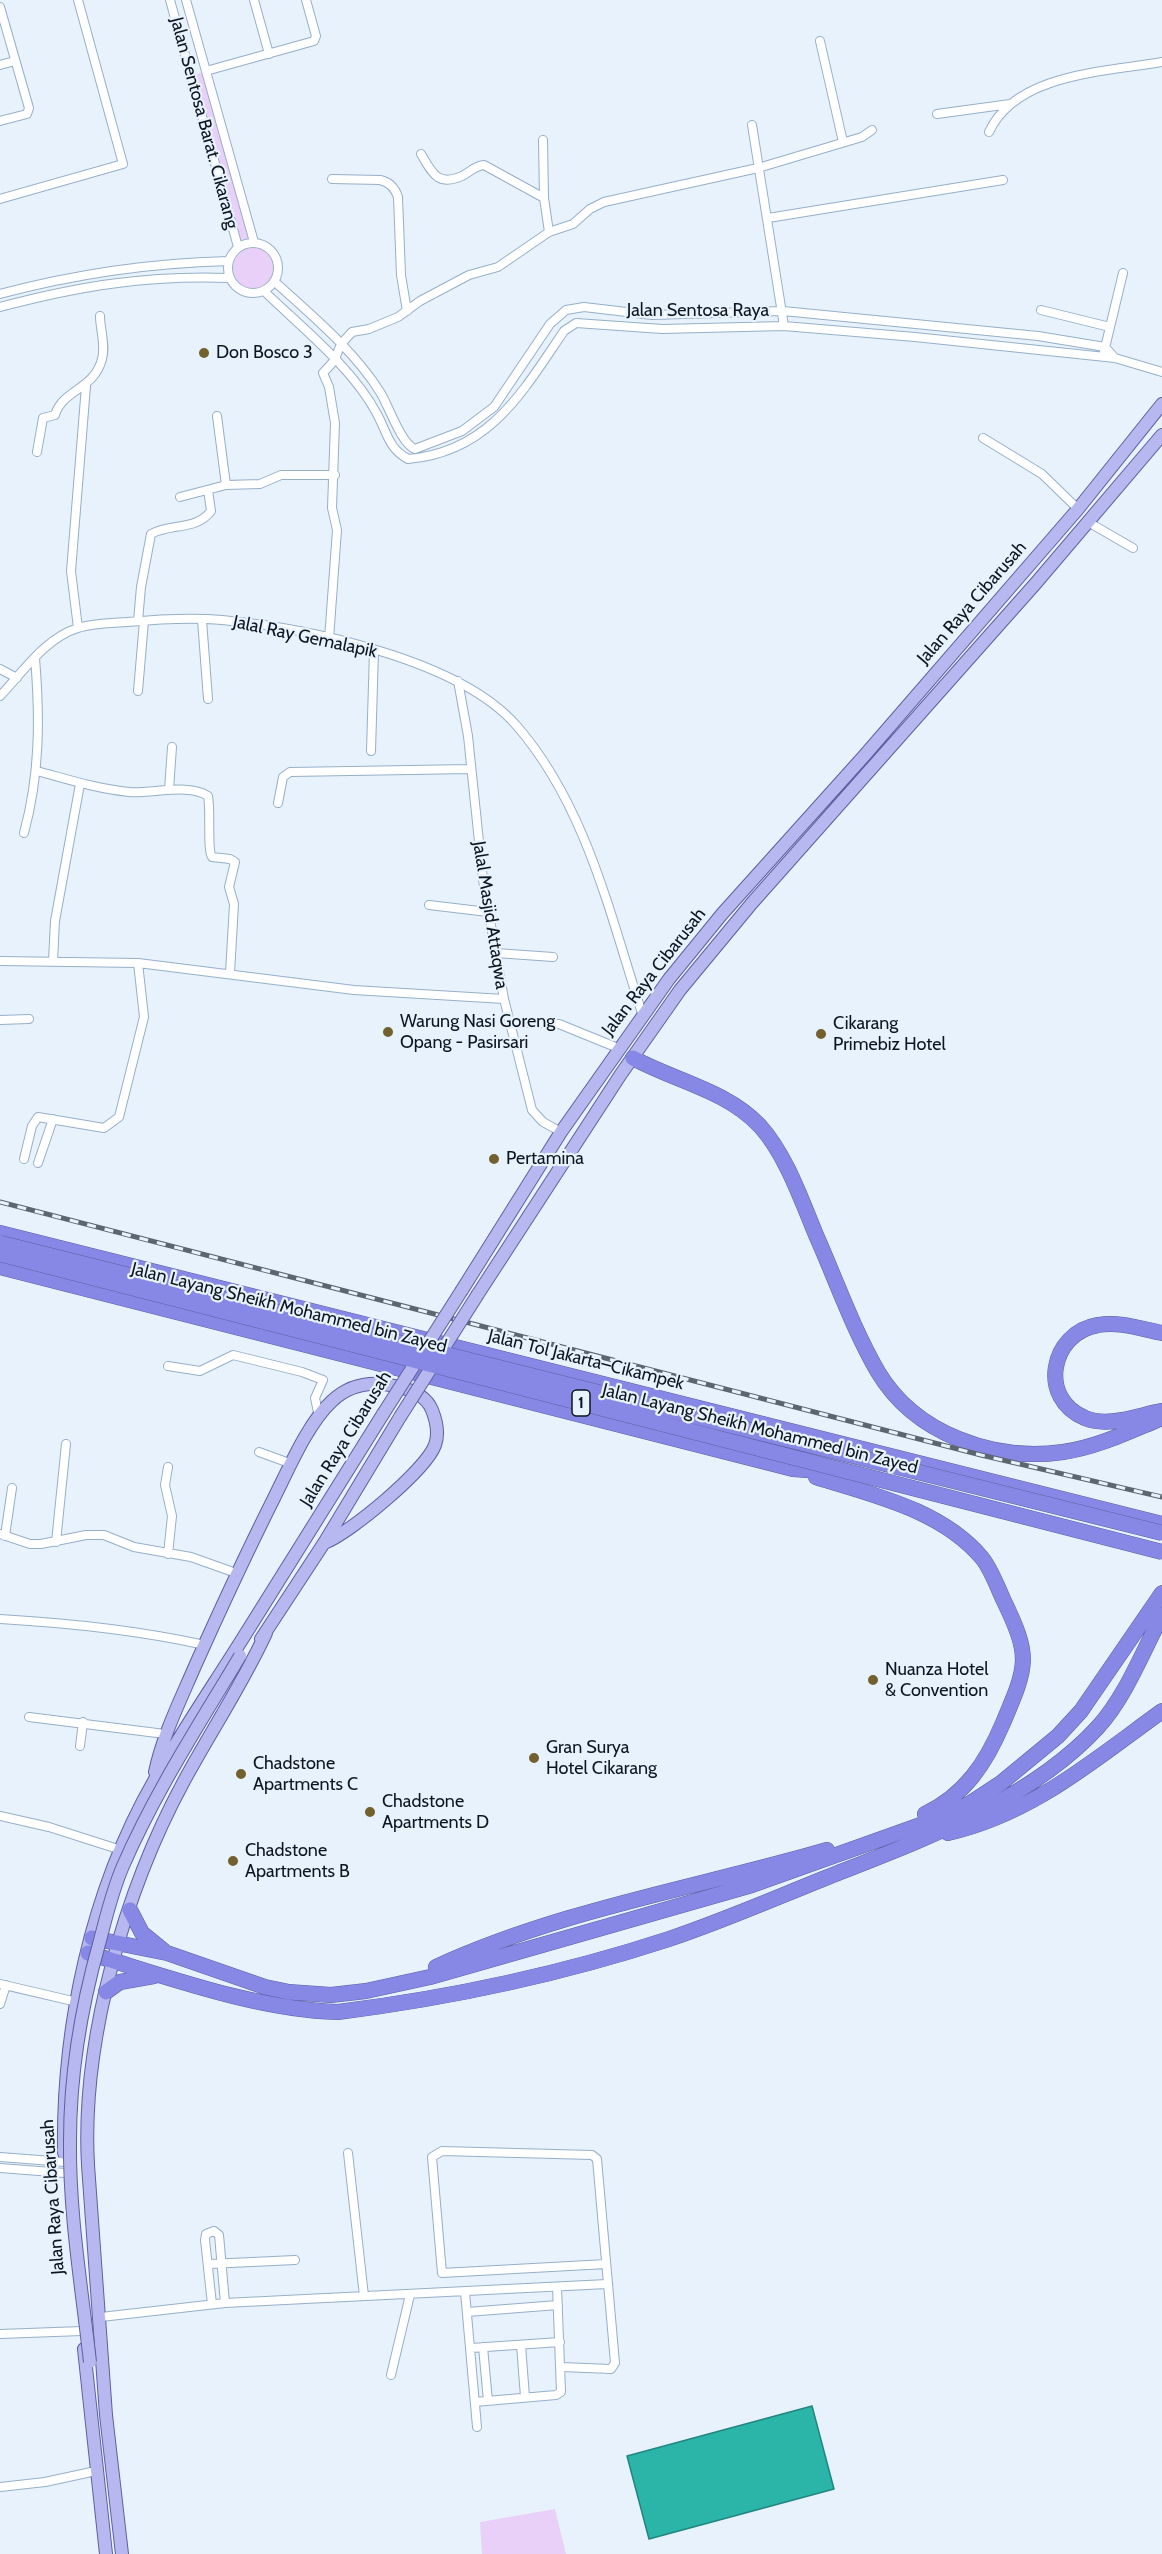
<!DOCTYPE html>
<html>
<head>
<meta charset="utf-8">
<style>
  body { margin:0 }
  canvas { display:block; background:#e7f2fd }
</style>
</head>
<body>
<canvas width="1162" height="2554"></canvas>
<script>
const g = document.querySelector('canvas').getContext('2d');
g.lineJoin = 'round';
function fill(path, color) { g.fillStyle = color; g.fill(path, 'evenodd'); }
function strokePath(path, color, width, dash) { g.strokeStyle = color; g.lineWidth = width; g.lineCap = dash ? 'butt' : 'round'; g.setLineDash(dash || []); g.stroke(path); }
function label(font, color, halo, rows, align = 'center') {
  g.font = font + ' Cabin,sans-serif'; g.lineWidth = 4.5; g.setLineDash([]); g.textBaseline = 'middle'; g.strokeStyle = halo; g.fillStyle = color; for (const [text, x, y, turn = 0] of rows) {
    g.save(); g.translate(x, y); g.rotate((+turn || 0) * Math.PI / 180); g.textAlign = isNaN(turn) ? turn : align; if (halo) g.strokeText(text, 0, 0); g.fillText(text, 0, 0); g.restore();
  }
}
fill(new Path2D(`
  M203,72L251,240L239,244L193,75Z
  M233 268a21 21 0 1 1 42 0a21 21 0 1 1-42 0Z
  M555,2509L566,2554H482L480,2522Z`), '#e9d0f8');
const water = new Path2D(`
  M812,2406L834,2489L649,2539L627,2456Z`);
fill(water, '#2bb5a9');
strokePath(water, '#228580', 1.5);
const street = new Path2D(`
  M170,0L238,247
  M186,0L254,242
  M254,0L269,54
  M0,7L29,108L27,114L0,121
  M820,41L843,142
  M0,65L15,61
  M206,71L314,41L316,36L306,0
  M937,114L1010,104
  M752,125L784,326
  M989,132C1016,73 1106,72 1162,62
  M543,140L544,198L549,232
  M421,154C432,172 437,187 462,176C470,172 474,166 484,165L544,198
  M332,179L380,180C390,182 395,188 398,197L401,275L407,311
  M0,199L123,164L78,0
  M768,218L1003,180
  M228 268a25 25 0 1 1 50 0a25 25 0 1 1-50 0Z
  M274,281C311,315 353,349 380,392C389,406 401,444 415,449L462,431L494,407L550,324L566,310L584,307L652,315L783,311L1038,336L1105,347L1115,358
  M264,291C301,327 353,368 377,414C387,432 388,448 408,459C490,452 523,391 564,331L576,323L662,329L784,326L915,337L1115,358L1162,372
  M0,294C75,274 150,263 228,261
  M0,307C79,286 148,275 229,278
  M1041,310L1110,327
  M1104,352L1123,273
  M217,416L226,485
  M983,438L1042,474L1078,509
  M37,452L43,418L55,415C63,389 94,390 102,359C106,346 100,329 100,316
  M180,497L226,485L260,484L281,475H335
  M1088,522L1133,548
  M202,620L208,699
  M138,621L141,587L151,534C170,523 196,531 211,511L208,490
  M78,628L71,571L86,386
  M329,639L337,530L332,508L335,423L329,387L323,373L334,361L341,344L352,332L369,329L398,317L420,301L469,275L498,267L549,232L573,224L590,209L604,202L758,168L862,137L872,130
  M0,669L17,678
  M458,681L468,736L483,880L504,999L532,1110L543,1122L561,1132
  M138,691L144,621
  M0,696C23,672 45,638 78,628C93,623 111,623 127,622C159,619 191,617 222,620C307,628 458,659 516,725C586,805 610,915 642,1013
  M371,751L374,651
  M37,771C67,779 97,789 129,792C151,794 190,783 208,796C211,810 207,850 212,857L230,859L235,862L229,887L234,904L230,973
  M169,790L172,747
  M278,803L283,777L290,772L470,769
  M24,833C40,774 40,718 35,658
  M429,905L488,912
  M496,953L553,957
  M0,961L138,963L354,990L504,999
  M53,961L55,921L80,784
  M0,1020L29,1019
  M511,1022L559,1024L618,1048
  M24,1159L32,1126L38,1117L104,1128L119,1117L144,1017L138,963
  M38,1163L53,1119
  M168,1366L200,1371L233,1355L302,1372L323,1380L315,1398L319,1417
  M259,1452L292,1464
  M168,1467L165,1485L172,1516L168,1554
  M0,1534L30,1544H41L86,1535H104L134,1547L191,1557L236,1573
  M5,1536L12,1488
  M56,1542L66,1444
  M0,1619C69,1623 137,1630 205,1645
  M29,1717L165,1734
  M80,1746L83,1722
  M0,1816L49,1827L121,1850
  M0,1984L77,2002
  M0,2004L6,1985
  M348,2153L364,2296
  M0,2157L65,2162
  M0,2168L65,2173
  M209,2264L295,2260
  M465,2292L477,2427
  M212,2304L205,2240L206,2234L214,2231L219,2235L225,2303
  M467,2312L558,2305
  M101,2317L225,2303L607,2284
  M0,2334L82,2331
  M521,2345L525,2397
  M483,2347L488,2401
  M471,2348L560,2342
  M561,2367L611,2369L615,2363L597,2159L592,2155L442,2151L432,2157L442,2273L606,2264
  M391,2375L410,2295
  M475,2402L556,2395L561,2392L557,2287
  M0,2487L45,2482L96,2471`);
const primary = new Path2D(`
  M462,1290L561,1132L669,979L722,914L864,756L1078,509L1162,404
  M478,1294L621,1074L680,990L752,903L1036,583L1162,435
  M261,1639L324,1543L400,1417
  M155,1772C163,1735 180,1701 195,1666C220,1610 246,1554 274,1498C289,1468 308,1423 332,1401C350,1384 372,1381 395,1386C410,1389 426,1395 432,1410C436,1420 439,1434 435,1445C426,1470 349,1534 324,1543
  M64,2153C62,2027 91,1891 154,1781C181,1732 213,1686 243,1638C289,1564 336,1489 383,1414
  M84,2349L106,2554
  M122,2554L106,2415L88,2165C81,2041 125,1890 184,1781C211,1731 242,1685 266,1633`);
const highway = new Path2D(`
  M633,1058C675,1081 726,1090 760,1126C786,1155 801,1199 816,1235C836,1280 853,1329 878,1372C915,1434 994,1462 1063,1452C1098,1447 1130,1431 1162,1418
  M0,1233L1162,1524
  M0,1267L793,1469L833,1472
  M1162,1333C1142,1329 1119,1321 1098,1325C1050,1333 1038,1399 1085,1418C1108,1428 1139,1415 1162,1411
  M816,1477C873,1495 942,1510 982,1558C991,1569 997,1586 1003,1599C1031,1657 1028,1664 1003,1723C986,1763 965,1795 925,1814
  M948,1833C1032,1814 1094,1760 1162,1711
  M130,1910L142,1933L164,1951
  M92,1938L167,1953L265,1987L289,1992L331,1995L366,1991L430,1977L752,1885L937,1819L969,1804L1001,1783L1058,1736L1081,1711L1162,1593
  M88,1953C165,1976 257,2010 338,2012C449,1998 562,1974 669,1939C726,1920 782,1895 838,1873C927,1838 1032,1799 1098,1727C1126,1696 1143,1651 1162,1615
  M436,1967C560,1910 696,1888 827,1850
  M106,1992L120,1982L154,1976`);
strokePath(street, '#96afc9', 10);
strokePath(primary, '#5c60a0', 14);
strokePath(highway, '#5c60a0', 16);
strokePath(street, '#fff', 8);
strokePath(primary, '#b7b8ef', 12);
strokePath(highway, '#8788e5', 15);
const rail = new Path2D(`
  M0,1202L981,1455L1162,1497`);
strokePath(rail, '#5c6670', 5);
strokePath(rail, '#e7f2fd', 3, [9]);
const primaryBridge = new Path2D(`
  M383,1414L462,1290
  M400,1417L478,1294
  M90,2362C82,2289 69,2214 70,2141C70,2073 81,2008 99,1944C106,1918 112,1891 123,1866C155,1792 199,1725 240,1656`);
const highwayBridge = new Path2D(`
  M0,1243L1162,1533
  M0,1254L1162,1552`);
strokePath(primaryBridge, '#5c60a0', 14, []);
strokePath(highwayBridge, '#5c60a0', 16, []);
strokePath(primaryBridge, '#b7b8ef', 12);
strokePath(highwayBridge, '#8788e5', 15);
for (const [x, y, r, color] of [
  [204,353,6,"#72612f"],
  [388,1032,6,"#72612f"],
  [821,1034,6,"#72612f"],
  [494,1159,6,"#72612f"],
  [873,1680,6,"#72612f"],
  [534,1758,6,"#72612f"],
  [241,1774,6,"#72612f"],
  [370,1812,6,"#72612f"],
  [233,1861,6,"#72612f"]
]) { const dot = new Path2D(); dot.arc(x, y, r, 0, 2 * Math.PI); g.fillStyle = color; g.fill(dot); strokePath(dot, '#e7f2fd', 2); }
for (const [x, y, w] of [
  [581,1403,18]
]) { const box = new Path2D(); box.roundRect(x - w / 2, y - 13, w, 26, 4.5); g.fillStyle = '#e7f2fd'; g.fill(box); strokePath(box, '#0d1620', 1.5); }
label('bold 16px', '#0d1620', null, [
  ["1",581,1403]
]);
label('18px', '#0d1620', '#e7f2fd', [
  ["Jalan Sentosa Barat. Cikarang",204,123,75],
  ["Jalan Sentosa Raya",698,311],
  ["Jalan Raya Cibarusah",972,603,-49],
  ["Jalal Ray Gemalapik",305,637,12],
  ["Jalal Masjid Attaqwa",490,915,81],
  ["Jalan Raya Cibarusah",654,972,-52],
  ["Jalan Layang Sheikh Mohammed bin Zayed",289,1308,14],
  ["Jalan Tol Jakarta–Cikampek",586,1360,14],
  ["Jalan Layang Sheikh Mohammed bin Zayed",760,1429,14],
  ["Jalan Raya Cibarusah",346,1439,-58],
  ["Jalan Raya Cibarusah",53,2197,-94]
]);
label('18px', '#0d1620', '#e7f2fd', [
  ["Don Bosco 3",216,353],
  ["Warung Nasi Goreng",400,1022],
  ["Opang - Pasirsari",400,1043],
  ["Cikarang",833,1024],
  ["Primebiz Hotel",833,1045],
  ["Pertamina",506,1159],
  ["Nuanza Hotel",885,1670],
  ["& Convention",885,1691],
  ["Gran Surya",546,1748],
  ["Hotel Cikarang",546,1769],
  ["Chadstone",253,1764],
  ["Apartments C",253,1785],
  ["Chadstone",382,1802],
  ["Apartments D",382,1823],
  ["Chadstone",245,1851],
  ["Apartments B",245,1872]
], 'left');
</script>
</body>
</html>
